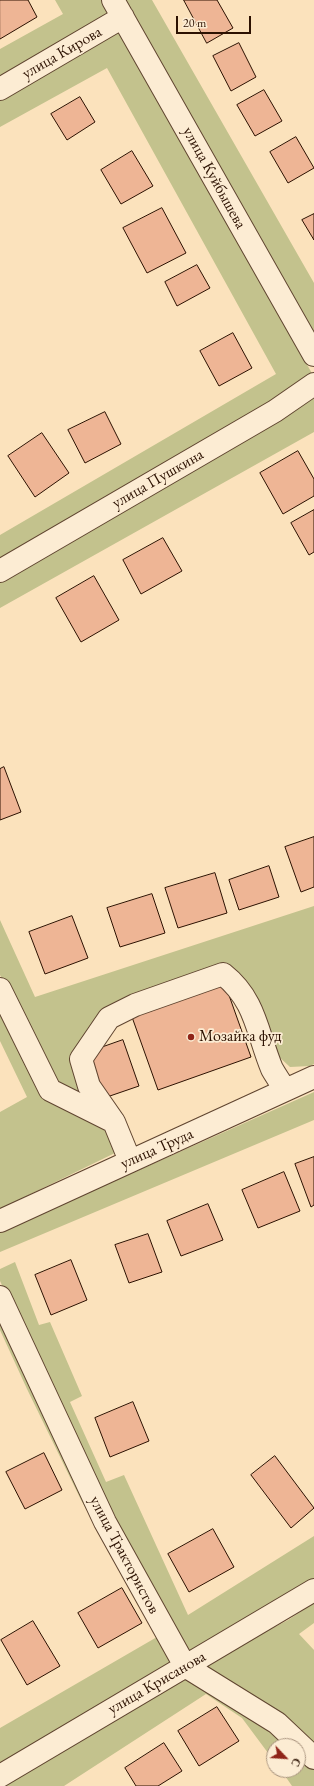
<!DOCTYPE html>
<html>
<head>
<meta charset="utf-8">
<style>
  body { margin:0 }
  #map { position:relative; width:314px; height:1786px; overflow:hidden; background:#fbe2bc; font-family:"EB Garamond",serif }
  canvas { display:block }
  .north { position:absolute; left:266px; top:1738px; width:40px; height:40px; box-sizing:border-box; background:#fcecd3; border:1px solid #a9947f; border-radius:50%; rotate:115deg; font-size:11px; font-weight:700; line-height:16px; text-align:center; color:#2c1101 }
  .north::after { content:''; display:block; margin:auto; width:14px; height:18px; background:#8f2418; clip-path:polygon(50% 0,100% 100%,50% 72%,0 100%) }
  .scale { position:absolute; left:176px; top:16px; width:75px; height:18px; box-sizing:border-box; border:2px solid #2c1101; border-top:0; padding-left:5px; font-size:12px; line-height:14px; white-space:nowrap; color:#2c1101; -webkit-text-stroke:3px #fcecd3; paint-order:stroke }
</style>
</head>
<body>
<div id="map">
<canvas width="314" height="1786"></canvas>
<div class="north">С</div>
<div class="scale">20 m</div>
</div>
<script>
const g = document.querySelector('canvas').getContext('2d');
g.lineJoin = 'round';
function fill(path, color) { g.fillStyle = color; g.fill(path, 'evenodd'); }
function strokePath(path, color, width, dash) { g.strokeStyle = color; g.lineWidth = width; g.lineCap = dash ? 'butt' : 'round'; g.setLineDash(dash || []); g.stroke(path); }
function label(font, color, halo, rows, align = 'center') {
  g.font = font + ' "EB Garamond",serif'; g.lineWidth = 3.5; g.setLineDash([]); g.textBaseline = 'middle'; g.strokeStyle = halo; g.fillStyle = color; for (const [text, x, y, turn = 0] of rows) {
    g.save(); g.translate(x, y); g.rotate((+turn || 0) * Math.PI / 180); g.textAlign = isNaN(turn) ? turn : align; if (halo) g.strokeText(text, 0, 0); g.fillText(text, 0, 0); g.restore();
  }
}
fill(new Path2D(`
  M55,0H103L112,16L0,81V49L63,14Z
  M125,0H152L314,283V335Z
  M119,29L314,377L0,565V535L276,374L107,68L0,127V98Z
  M314,393V432L0,608V578Z
  M314,906V1064L310,1066L290,1067L276,1054L234,972L219,964L131,995L103,1024L98,1108L55,1085L0,975V920L35,997Z
  M0,1004L43,1091L108,1130L117,1152L0,1209V1112L27,1097L0,1041Z
  M314,1092V1120L0,1252V1232Z
  M15,1262L39,1325L50,1322L82,1396L70,1402L106,1482L124,1475L188,1615L314,1536V1581L188,1655L108,1515L0,1281V1269Z
  M0,1311L177,1662L0,1768V1728L157,1637L81,1500L27,1389L0,1330Z
  M314,1603V1623L299,1634L314,1650V1744L202,1665L288,1620Z
  M184,1674L274,1731L289,1746H274V1761L242,1718L206,1694L64,1786H0Z
  M298,1754L314,1770V1786H292L281,1770H298Z`), '#c3c28d');
const building = new Path2D(`
  M0,0H28L37,17L0,39Z
  M184,0H217L233,28L207,43Z
  M239,43L256,77L231,91L213,56Z
  M264,90L282,121L255,136L237,105Z
  M80,97L95,122L67,140L51,114Z
  M296,137L314,168L288,183L270,152Z
  M132,151L153,186L121,204L101,170Z
  M162,208L186,253L147,273L123,228Z
  M314,214V240L302,220Z
  M197,265L210,288L177,306L165,282Z
  M233,333L252,368L219,386L200,351Z
  M105,412L121,444L85,463L68,430Z
  M42,433L69,473L35,497L8,456Z
  M298,451L314,479V496L283,514L260,473Z
  M314,510V552L309,555L291,523Z
  M163,538L182,571L141,594L123,560Z
  M94,576L119,620L81,642L56,598Z
  M4,767L21,812L0,820V769Z
  M314,837V887L301,892L285,847Z
  M269,866L279,897L239,910L229,880Z
  M215,873L227,913L178,928L165,888Z
  M152,894L165,933L120,947L107,908Z
  M72,916L88,958L45,974L29,932Z
  M225,984L251,1057L158,1090L132,1017Z
  M123,1040L139,1086L104,1098L89,1052Z
  M314,1157V1205L311,1207L295,1164Z
  M284,1172L300,1211L258,1228L242,1190Z
  M208,1204L223,1240L181,1256L167,1221Z
  M148,1234L162,1272L129,1283L115,1245Z
  M71,1260L87,1300L51,1315L35,1275Z
  M133,1402L149,1441L110,1457L95,1418Z
  M44,1453L62,1490L25,1509L6,1472Z
  M275,1456L314,1508L291,1528L251,1475Z
  M213,1529L234,1567L189,1592L168,1554Z
  M122,1588L142,1623L98,1648L78,1613Z
  M33,1621L60,1666L27,1685L1,1640Z
  M217,1707L239,1741L199,1766L178,1731Z
  M164,1743L182,1771L158,1786H136L125,1768Z`);
fill(building, '#eeb595');
strokePath(building, '#2c1101', 1);
const minor = new Path2D(`
  M113,0L314,355
  M0,89L123,17
  M0,571L275,411L314,384
  M0,989L50,1090L114,1122L130,1161
  M114,1122L89,1086L81,1059L109,1018L135,1005L223,974C256,1000 257,1033 272,1069C276,1076 281,1083 285,1090
  M0,1221L314,1077
  M0,1297L105,1522L185,1666L277,1723L314,1758
  M0,1776L314,1590`);
strokePath(minor, '#604530', 24);
strokePath(minor, '#fcecd3', 22);
for (const [x, y, r, color] of [
  [191,1037,4,"#8f2418"]
]) { const dot = new Path2D(); dot.arc(x, y, r, 0, 2 * Math.PI); g.fillStyle = color; g.fill(dot); strokePath(dot, '#fcecd3', 1.5); }
label('16px', '#2c1101', '#fcecd3', [
  ["улица Кирова",62,53,-30],
  ["улица Куйбышева",214,178,61],
  ["улица Пушкина",158,479,-30],
  ["улица Труда",157,1149,-24],
  ["улица Трактористов",124,1555,62],
  ["улица Крисанова",157,1683,-30]
]);
label('16px', '#2c1101', '#fcecd3', [
  ["Мозайка фуд",199,1037]
], 'left');
</script>
</body>
</html>
